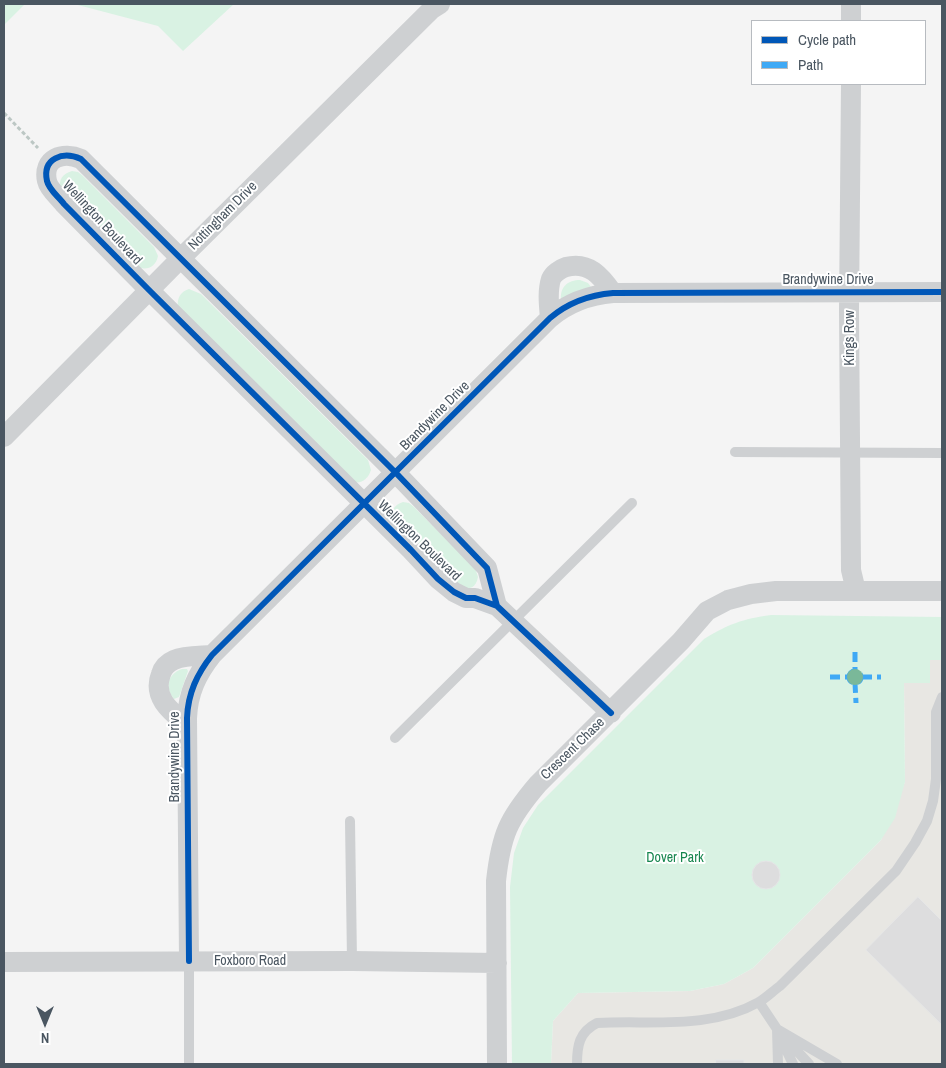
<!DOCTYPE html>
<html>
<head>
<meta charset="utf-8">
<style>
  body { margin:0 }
  #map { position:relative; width:946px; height:1068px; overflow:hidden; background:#f4f4f4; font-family:"Archivo Narrow",sans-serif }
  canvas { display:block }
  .frame { position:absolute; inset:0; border:5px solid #4a5661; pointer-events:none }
  .legend { position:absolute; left:751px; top:20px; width:175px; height:65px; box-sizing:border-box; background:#fff; border:1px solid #b7bbc0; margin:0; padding:6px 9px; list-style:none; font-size:15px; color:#4a5661 }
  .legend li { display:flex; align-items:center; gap:10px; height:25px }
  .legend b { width:25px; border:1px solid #b7bbc0 }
  .north { position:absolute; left:20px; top:998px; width:50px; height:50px; -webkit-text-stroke:4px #fff; paint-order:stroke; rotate:180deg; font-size:14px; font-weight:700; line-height:20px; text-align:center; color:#4a5661 }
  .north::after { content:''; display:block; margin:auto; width:18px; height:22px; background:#4a5661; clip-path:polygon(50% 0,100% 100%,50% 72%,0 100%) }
</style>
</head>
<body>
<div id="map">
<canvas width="946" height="1068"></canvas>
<div class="frame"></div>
<ul class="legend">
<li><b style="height:6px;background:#0057b8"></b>Cycle path</li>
<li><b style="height:6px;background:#3fa9f5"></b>Path</li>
</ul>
<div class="north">N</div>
</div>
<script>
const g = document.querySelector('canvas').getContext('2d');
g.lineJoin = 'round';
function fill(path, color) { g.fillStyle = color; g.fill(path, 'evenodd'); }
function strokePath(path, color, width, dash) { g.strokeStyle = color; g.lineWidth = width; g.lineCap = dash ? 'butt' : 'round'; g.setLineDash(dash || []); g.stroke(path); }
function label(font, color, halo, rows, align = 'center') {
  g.font = font + ' "Archivo Narrow",sans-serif'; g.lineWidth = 4; g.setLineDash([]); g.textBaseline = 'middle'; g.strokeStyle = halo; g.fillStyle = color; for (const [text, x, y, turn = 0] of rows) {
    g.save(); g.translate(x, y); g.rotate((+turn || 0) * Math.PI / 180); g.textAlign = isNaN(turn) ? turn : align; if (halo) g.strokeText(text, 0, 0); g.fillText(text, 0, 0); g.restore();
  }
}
fill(new Path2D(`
  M929,660H942V1064H551L553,1021L578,993L690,991L724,984L753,968L881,840L905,782L904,683Z`), '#e8e7e3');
fill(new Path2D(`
  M4,4H25L4,25Z
  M74,4H234L183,51L158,26Z
  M72,171L78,172L82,175L154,247L158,256C156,266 149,270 140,268L60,189C59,179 62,174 72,171Z
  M580,280L588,283L591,287L561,299C560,287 568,280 580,280Z
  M189,289L201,294L368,460L371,470C368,479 362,484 353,482L178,307C177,298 180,292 189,289Z
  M403,502L409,503L414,507L475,568L478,577C476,588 470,589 460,589L392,521C390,511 394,505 403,502Z
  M771,615L942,617V660H930V683H904L905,782L895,818L881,840L753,968L724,984L690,991L578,993L553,1021L551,1064H512L510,887L514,853L523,828L538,805L704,639C729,624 742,619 771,615Z
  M182,669H187L188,671L179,697L174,699C165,688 167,674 182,669Z`), '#d9f2e3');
const building = new Path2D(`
  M752 875a14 14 0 1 1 28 0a14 14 0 1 1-28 0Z
  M918,897L942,921V1025L866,950Z
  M716,1060H744V1064H716Z`);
fill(building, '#ddddde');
strokePath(building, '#e5e6e7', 1);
strokePath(new Path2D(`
  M4,113L38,148`), '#bcc7c4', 3, [4, 2.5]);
strokePath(new Path2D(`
  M735,452L942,453
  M395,738L632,503
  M350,821L352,961
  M759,1002L777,1029L778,1064
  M777,1029L837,1064
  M784,1037L809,1064
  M781,1039L793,1064
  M189,1064V961
  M577,1064C577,1046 579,1032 597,1023C651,1020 709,1030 759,1002C766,998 773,991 780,986L896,871L915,843L927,821L933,801L936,779V712L942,697`), '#ced0d2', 10);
strokePath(new Path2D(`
  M851,21V4
  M851,84L849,310L851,570L856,591
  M550,318C549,306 547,292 551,279C553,274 560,269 566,267C589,261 601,276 613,293
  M4,437L180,259L432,9L440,4
  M497,606L487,568L396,473L81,159C63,151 42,158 47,181C49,190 59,197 64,204L149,290L411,550L438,579L454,592L466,598H475L497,606L611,713
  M187,725C170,711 152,697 161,674C163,667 167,663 174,660C185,655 201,656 212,655
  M189,961L187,718C188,693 197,674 212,655L550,318C569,302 589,295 613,293L942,292
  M4,962L352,961L497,963
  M497,1064L496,881C501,835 508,819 538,784L681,641L707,611L728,600L751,594L776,591H942`), '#ced0d2', 20);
strokePath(new Path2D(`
  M855,652V671
  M849 677a6 6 0 1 1 12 0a6 6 0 1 1-12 0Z
  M830,677H849
  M862,677H881
  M855,683L856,703`), '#3fa9f5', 5, [10, 5]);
strokePath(new Path2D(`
  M497,606L487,568L396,473L81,159C63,151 42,158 47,181C49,190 59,197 64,204L149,290L411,550L438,579L454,592L466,598H475L497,606L611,713
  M189,961L187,718C188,693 197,674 212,655L550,318C569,302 589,295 613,293L942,292`), '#0057b8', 6);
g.fillStyle = '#7ab899';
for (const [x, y] of [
  [855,677]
]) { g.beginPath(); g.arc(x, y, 8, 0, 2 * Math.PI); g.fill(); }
label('14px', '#4a5661', '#fff', [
  ["Nottingham Drive",223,216,-45],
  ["Wellington Boulevard",102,223,47],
  ["Brandywine Drive",828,280],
  ["Kings Row",850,338,-90],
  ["Brandywine Drive",435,416,-45],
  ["Wellington Boulevard",419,541,44],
  ["Crescent Chase",573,749,-44],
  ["Brandywine Drive",175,757,-90],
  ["Foxboro Road",250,961]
]);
label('14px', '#17864f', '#fff', [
  ["Dover Park",675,858]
]);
</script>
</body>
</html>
